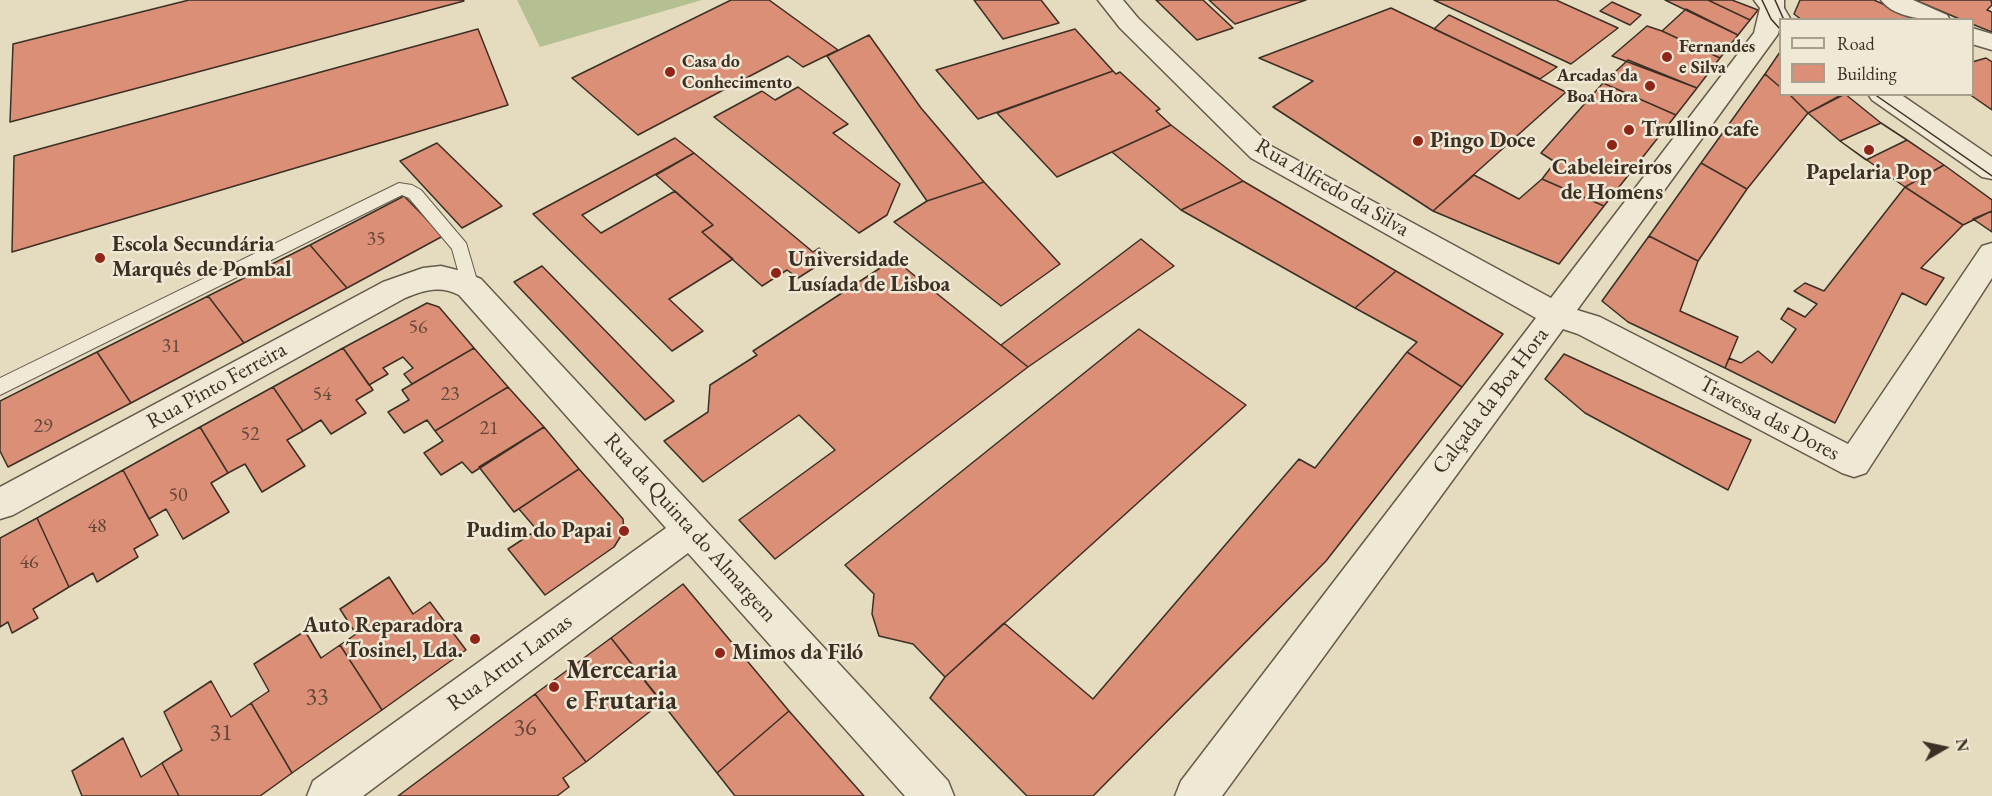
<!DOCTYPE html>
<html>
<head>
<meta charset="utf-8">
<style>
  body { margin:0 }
  #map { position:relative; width:1992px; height:796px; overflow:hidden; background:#e5dcbf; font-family:"EB Garamond",serif }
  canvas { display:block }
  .legend { position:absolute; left:1779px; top:18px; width:195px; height:78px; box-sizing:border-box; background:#eee8d5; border:2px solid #a79e8e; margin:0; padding:8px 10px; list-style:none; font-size:18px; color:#3c2f24 }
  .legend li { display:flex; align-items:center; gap:12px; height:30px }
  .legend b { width:30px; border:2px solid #a79e8e }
  .north { position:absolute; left:1914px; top:718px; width:60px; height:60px; -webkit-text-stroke:4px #eee8d5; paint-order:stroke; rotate:81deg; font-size:16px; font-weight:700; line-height:24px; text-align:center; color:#3c2f24 }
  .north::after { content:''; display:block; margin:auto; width:21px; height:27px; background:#3c2f24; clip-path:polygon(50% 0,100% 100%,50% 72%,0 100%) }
</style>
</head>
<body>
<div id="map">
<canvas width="1992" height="796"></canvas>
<ul class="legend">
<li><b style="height:8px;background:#eee8d5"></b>Road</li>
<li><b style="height:16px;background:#db8f77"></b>Building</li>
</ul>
<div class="north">N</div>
</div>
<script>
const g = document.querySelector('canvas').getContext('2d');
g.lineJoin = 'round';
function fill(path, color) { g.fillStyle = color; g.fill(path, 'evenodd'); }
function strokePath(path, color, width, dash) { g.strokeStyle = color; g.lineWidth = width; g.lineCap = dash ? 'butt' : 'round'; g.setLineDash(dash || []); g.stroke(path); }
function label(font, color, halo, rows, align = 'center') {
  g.font = font + ' "EB Garamond",serif'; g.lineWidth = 5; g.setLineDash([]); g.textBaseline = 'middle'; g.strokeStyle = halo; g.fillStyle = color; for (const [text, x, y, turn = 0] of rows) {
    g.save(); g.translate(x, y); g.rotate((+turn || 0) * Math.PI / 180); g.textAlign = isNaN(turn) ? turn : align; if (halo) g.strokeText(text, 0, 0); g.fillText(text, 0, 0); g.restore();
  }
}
fill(new Path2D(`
  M517,0H702L540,47Z`), '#b4c092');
const building = new Path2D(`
  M189,0H463L464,1L10,122L13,44Z
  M731,0H769L838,50L803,67L788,56L638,135L572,78Z
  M974,0H1041L1059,23L1003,39Z
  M1156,0H1203L1233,28L1197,40Z
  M1209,0H1306L1235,24Z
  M1434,0H1556L1618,28L1571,64Z
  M1665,0H1708L1750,20L1738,35Z
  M1708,0H1732L1758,10L1750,20Z
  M1800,0H1874L1919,20H1802L1794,14Z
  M1915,0H1991L1992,5L1987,10L1992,12V32L1972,24V20H1962Z
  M1612,2L1641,15L1630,25L1600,11Z
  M1391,8L1566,92L1433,211L1273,107L1313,81L1259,58Z
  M1686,9L1738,35L1720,58L1662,31Z
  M1449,15L1557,67L1540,79L1434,29Z
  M1647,26L1662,31L1720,58L1697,88L1612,56Z
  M478,29L508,105L12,252L14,156Z
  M1075,29L1113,71L978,119L936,70Z
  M869,35L921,108L984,182L927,201L827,56Z
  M1780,52V87L1765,74Z
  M1986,58L1992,62V110L1969,94H1972V62Z
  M1628,60L1697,88L1676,115L1603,83Z
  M1113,71L1116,74L1120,72L1160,109L1156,111L1171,125L1057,177L997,113Z
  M1765,74L1780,87V94H1789L1808,113L1747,189L1701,163Z
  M1603,83L1676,115L1604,206L1542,179L1555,162L1541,153Z
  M798,87L848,124L833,133L900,184L887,215L859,233L714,117L762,91L775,100Z
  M1789,94H1843L1808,113Z
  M1845,94L1881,123L1840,141L1808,113Z
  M1881,123L1907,140L1944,165L1905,187L1840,141Z
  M1881,123L1907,140L1866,160L1840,141Z
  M1171,125L1243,181L1181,210L1112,152Z
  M675,138L694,153L582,215L601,233L675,191L713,225L702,232L733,259L669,299L703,331L672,351L533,214Z
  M437,143L502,206L462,228L400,161Z
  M694,153L813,252L819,248L831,257L798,278L787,270L762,286L702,232L713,225L656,175Z
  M1701,163L1747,189L1698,261L1649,236Z
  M1944,165L1992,200V211L1963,225L1905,187Z
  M1474,175L1519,199L1542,179L1604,206L1559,264L1433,211Z
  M1243,181L1396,271L1355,308L1181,210Z
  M984,182L1060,264L1001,306L894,222L927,201Z
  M1905,187L1963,225L1921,268L1944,278L1926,305L1902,293L1835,423L1725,368L1729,358L1741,363L1758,351L1772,363L1796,329L1781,319L1788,308L1805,317L1817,304L1794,291L1805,283L1824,291Z
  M404,196L443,236L347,288L310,245Z
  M1992,211V232L1973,219Z
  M1649,236L1698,261L1680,311L1738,337L1725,368L1628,322L1602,301Z
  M1141,239L1174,266L1028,367L1001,345Z
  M310,245L347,288L244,343L208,296Z
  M894,259L1028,367L775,559L739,520L835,450L799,415L703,482L664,441L708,412L710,385L757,355L753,351Z
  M542,266L674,401L645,420L514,282Z
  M1396,271L1503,334L1462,387L1407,352L1417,342L1355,308Z
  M208,296L244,343L131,403L97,352Z
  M427,303L439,307L474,348L412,384L404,374L413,368L403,357L383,368L388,374L369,385L343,348Z
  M1139,329L1246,405L945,677L913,644L879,636L872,614L874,594L845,565Z
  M343,348L373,390L356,400L366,413L331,434L321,420L303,431L273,387Z
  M474,348L508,387L435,431L427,420L404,433L388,412L409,400L402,390Z
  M97,352L131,403L8,467L0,451V401Z
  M1407,352L1462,387L1326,561L1093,796H1027L930,698L945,677L1004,623L1093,699L1299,459L1315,468Z
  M1564,354L1751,440L1728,490L1585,413L1545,379Z
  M273,387L303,431L287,440L305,466L262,492L245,464L228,473L200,427Z
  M508,387L544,427L472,473L462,462L441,475L424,453L443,441L435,431Z
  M200,427L228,473L211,483L229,512L183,539L166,509L149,519L123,470Z
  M544,427L579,469L514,512L479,467Z
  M579,469L623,519L624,531L614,547L545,595L508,549L537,530L519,509Z
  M123,470L158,535L134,549L138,557L97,582L93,573L69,587L37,518Z
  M37,518L69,587L33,609L38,618L12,633L8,622L0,627V538Z
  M389,577L413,614L430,602L466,650L382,710L340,645L356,634L340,609Z
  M683,584L789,711L717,773L611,638Z
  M305,631L321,658L340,645L382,710L292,773L251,703L269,691L254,664Z
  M611,638L662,702L586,762L535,694Z
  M211,681L231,717L251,703L292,773L260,796H179L162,763L182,750L164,712Z
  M535,694L586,762L563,778L569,787L557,796H398Z
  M789,711L864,796H735L717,773Z
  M123,738L141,777L162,763L179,796H82L72,771Z`);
fill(building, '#db8f77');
strokePath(building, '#3c2f24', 1.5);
const service = new Path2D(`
  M399,183L412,185L421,190L466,243L479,287L476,292L470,294L464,292L452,249L409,198L402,195L0,395V378Z`);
const minor = new Path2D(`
  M1098,0H1123L1138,18L1271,146L1551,298L1754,33L1760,8L1754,0H1778L1784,8L1778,34L1577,310L1600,317L1848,444L1982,246L1992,243V278L1866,473L1854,477L1842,473L1578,334L1563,329L1222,796H1175L1181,781L1536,318L1251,158L1120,28Z
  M1881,0H1913L1947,15L1950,20C1929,20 1895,19 1881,0Z
  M1972,28L1992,34V50L1972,44Z
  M441,266L461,271L481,279L948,781L954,796H905L688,553L363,796H307L313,781L666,528L459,295C440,285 424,290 405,298L13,515L0,519V487L383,282L423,268Z`);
const tertiary = new Path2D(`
  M1760,0H1784V8L1791,20H1780V28L1771,26L1760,8Z
  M1868,94H1900L1992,157V179L1982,177L1872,100Z`);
strokePath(service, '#665a4b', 2);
strokePath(minor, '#665a4b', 3);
strokePath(tertiary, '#665a4b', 3);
fill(service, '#eee8d5');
fill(minor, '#eee8d5');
fill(tertiary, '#eee8d5');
strokePath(new Path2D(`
  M1762,0L1771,19L1780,29
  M1775,0L1784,20
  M1874,94L1992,176`), '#3c2f24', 1.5);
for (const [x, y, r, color] of [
  [1667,57,6,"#8f2418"],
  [670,72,6,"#8f2418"],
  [1650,86,6,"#8f2418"],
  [1629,130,6,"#8f2418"],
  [1418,141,6,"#8f2418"],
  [1612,145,6,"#8f2418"],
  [1869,150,6,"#8f2418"],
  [100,258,6,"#8f2418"],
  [776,273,6,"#8f2418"],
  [624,531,6,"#8f2418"],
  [475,639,6,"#8f2418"],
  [720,653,6,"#8f2418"],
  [554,687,6,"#8f2418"]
]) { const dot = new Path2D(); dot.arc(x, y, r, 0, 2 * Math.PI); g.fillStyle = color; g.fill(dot); strokePath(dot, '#eee8d5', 2); }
label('bold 18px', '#3c2f24', '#eee8d5', [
  ["Fernandes",1679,47],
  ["e Silva",1679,68],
  ["Casa do",682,62],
  ["Conhecimento",682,83],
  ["Arcadas da",1638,76,"right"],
  ["Boa Hora",1638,97,"right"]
], 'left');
label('20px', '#644739', null, [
  ["35",376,240],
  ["56",418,328],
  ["31",171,347],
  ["54",322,395],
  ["23",450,395],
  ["29",43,427],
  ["21",489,429],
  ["52",250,435],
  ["50",178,496],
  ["48",97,527],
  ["46",29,563]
]);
label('bold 22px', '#3c2f24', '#eee8d5', [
  ["Trullino cafe",1641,130],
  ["Pingo Doce",1430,141],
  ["Cabeleireiros",1612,168,"center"],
  ["de Homens",1612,193,"center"],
  ["Papelaria Pop",1869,173,"center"],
  ["Escola Secundária",112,245],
  ["Marquês de Pombal",112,270],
  ["Universidade",788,260],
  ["Lusíada de Lisboa",788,285],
  ["Pudim do Papai",612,531,"right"],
  ["Auto Reparadora",463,626,"right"],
  ["Tosinel, Lda.",463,651,"right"],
  ["Mimos da Filó",732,653]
], 'left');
label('22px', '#3c2f24', '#eee8d5', [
  ["Rua Alfredo da Silva",1332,188,30],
  ["Rua Pinto Ferreira",217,386,-29],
  ["Calçada da Boa Hora",1491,401,-53],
  ["Travessa das Dores",1769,419,28],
  ["Rua da Quinta do Almargem",690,528,48],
  ["Rua Artur Lamas",510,663,-36]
]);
label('24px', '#644739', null, [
  ["33",317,697],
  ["36",525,728],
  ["31",221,733]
]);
label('bold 27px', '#3c2f24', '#eee8d5', [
  ["Mercearia",566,671],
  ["e Frutaria",566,702]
], 'left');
</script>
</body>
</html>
